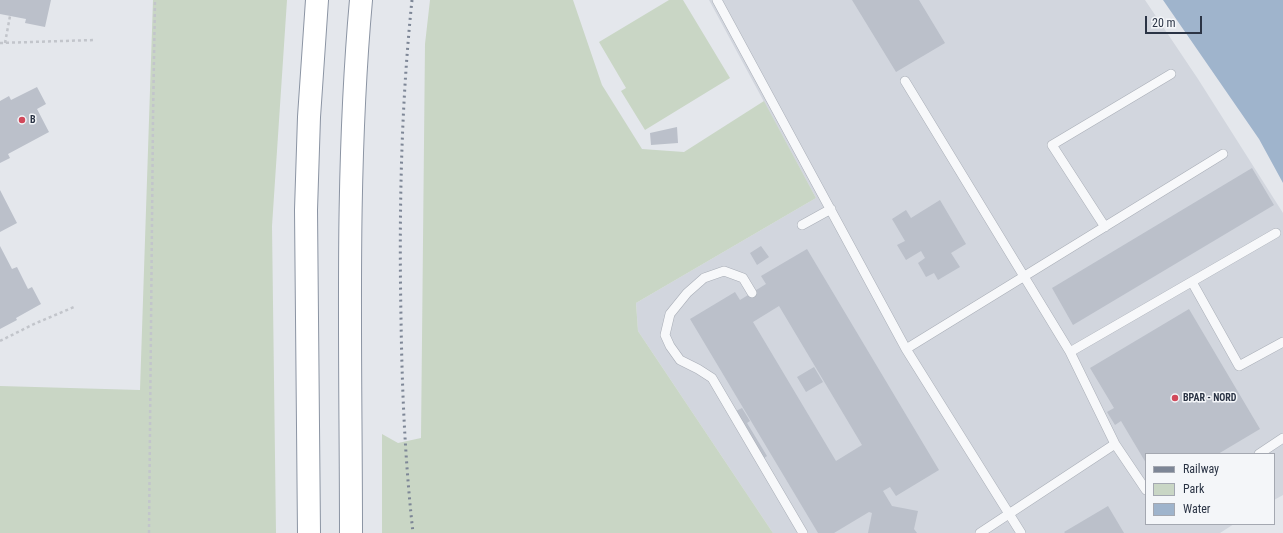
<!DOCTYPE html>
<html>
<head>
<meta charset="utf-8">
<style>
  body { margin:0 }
  #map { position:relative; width:1283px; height:533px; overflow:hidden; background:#e4e7ec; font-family:"Roboto Condensed",sans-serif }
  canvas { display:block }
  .legend { position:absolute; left:1145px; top:453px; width:130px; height:72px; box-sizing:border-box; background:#f4f6f9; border:1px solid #a4a8b1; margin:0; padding:5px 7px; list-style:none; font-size:12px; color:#2b3445 }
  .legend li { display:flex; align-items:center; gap:8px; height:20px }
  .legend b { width:20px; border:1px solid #a4a8b1 }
  .scale { position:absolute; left:1145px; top:16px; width:57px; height:18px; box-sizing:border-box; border:2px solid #2b3445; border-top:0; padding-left:5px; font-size:12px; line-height:14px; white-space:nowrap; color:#2b3445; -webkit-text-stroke:3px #f4f6f9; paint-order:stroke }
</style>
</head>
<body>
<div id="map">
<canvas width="1283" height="533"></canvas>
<ul class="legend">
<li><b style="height:5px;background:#7d8696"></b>Railway</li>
<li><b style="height:11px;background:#c9d6c5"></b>Park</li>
<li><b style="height:11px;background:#9fb4cc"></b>Water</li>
</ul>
<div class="scale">20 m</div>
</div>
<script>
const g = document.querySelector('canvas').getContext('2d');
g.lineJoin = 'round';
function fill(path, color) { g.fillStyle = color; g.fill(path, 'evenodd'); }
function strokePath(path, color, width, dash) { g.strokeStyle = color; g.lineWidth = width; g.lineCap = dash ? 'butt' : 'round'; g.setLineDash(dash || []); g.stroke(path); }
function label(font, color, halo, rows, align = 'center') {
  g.font = font + ' "Roboto Condensed",sans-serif'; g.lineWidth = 3; g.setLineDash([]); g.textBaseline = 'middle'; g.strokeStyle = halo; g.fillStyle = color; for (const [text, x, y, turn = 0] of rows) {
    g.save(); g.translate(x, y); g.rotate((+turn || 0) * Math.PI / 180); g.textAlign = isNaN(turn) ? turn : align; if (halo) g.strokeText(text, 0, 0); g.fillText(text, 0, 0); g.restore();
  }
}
fill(new Path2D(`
  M709,0H1145L1198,79L1283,213V495L1274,500V454H1146V524H1234L1220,533H773L638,331L636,303L816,198Z`), '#d2d6de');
fill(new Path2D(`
  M153,0H287L272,226L276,533H0V386L140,390Z
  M430,0H573L602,85L642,149L684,152L764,101L816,198L636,303L638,331L773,533H382V434L398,443L421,438L425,44Z
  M669,0H683L730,78L645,130L621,91L626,88L599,42Z`), '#c9d6c5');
fill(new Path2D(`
  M1163,0H1283V183L1259,139Z`), '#9fb4cc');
fill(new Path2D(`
  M0,0H51L45,27L25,23L26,19L0,14Z
  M852,0H919L945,43L896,72Z
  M37,87L46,104L37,109L49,132L8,154L10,158L0,163V101L9,96L11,100Z
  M677,127L678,143L651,145L650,133Z
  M1252,168L1274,205L1073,325L1052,288Z
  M0,190L17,223L0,232Z
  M940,200L966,244L951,253L960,267L938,280L934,273L926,277L918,263L925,258L921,251L906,260L897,245L905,241L892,219L906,210L911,218Z
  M0,246L12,269L17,267L28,289L32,287L41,304L16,318L17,320L0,329Z
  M761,246L769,257L757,265L750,253Z
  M807,249L939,470L896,496L890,487L883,491L892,506L918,511L914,529L917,533H868L872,513L869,512L834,533H818L690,319L735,292L740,300L766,284L761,276ZM779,306L862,445L836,461L753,322Z
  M1189,309L1260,429L1218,454H1146V463L1121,421L1115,425L1107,412L1114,408L1090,368Z
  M814,367L823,382L806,392L797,377Z
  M742,408L750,421L747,423L767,456L764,458L736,411Z
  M1108,506L1124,533H1065L1064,532Z`), '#bbc0ca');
const service = new Path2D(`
  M717,0L906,349L1021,533
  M905,81L1070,352L1276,233
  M802,225L831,209
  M1105,227L1052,145L1171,74
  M1192,282L1239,366L1283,342
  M752,293L743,278L724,271L704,278L687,293L670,314L665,335L670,346L680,360L698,369L712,378L803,533
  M906,349L1223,154
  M1070,352L1115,444
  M1259,454L1283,438
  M980,533L1115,444L1146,490`);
const motorway = new Path2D(`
  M309,533L306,210L309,117L317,0
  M351,533C351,356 345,177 361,0`);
strokePath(service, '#a9aeb7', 10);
strokePath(motorway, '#8b94a3', 24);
strokePath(new Path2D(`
  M0,43L94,40
  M5,43L10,16
  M0,341L34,324L74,307
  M149,533L153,118L155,0`), '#c2c5cb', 2.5, [3, 3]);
strokePath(service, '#f7f8fa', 9);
strokePath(motorway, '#fff', 22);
strokePath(new Path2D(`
  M412,0C401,106 399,212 401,318C402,390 405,461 413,533`), '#7d8696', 3, [2, 4]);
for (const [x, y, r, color] of [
  [22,120,4,"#d1495b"],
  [1175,398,4,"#d1495b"]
]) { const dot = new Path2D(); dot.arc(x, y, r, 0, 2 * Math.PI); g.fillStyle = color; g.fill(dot); strokePath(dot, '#f4f6f9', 1.5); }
label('bold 10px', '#2b3445', '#f4f6f9', [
  ["B",30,120],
  ["BPAR - NORD",1183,398]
], 'left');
</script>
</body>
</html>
